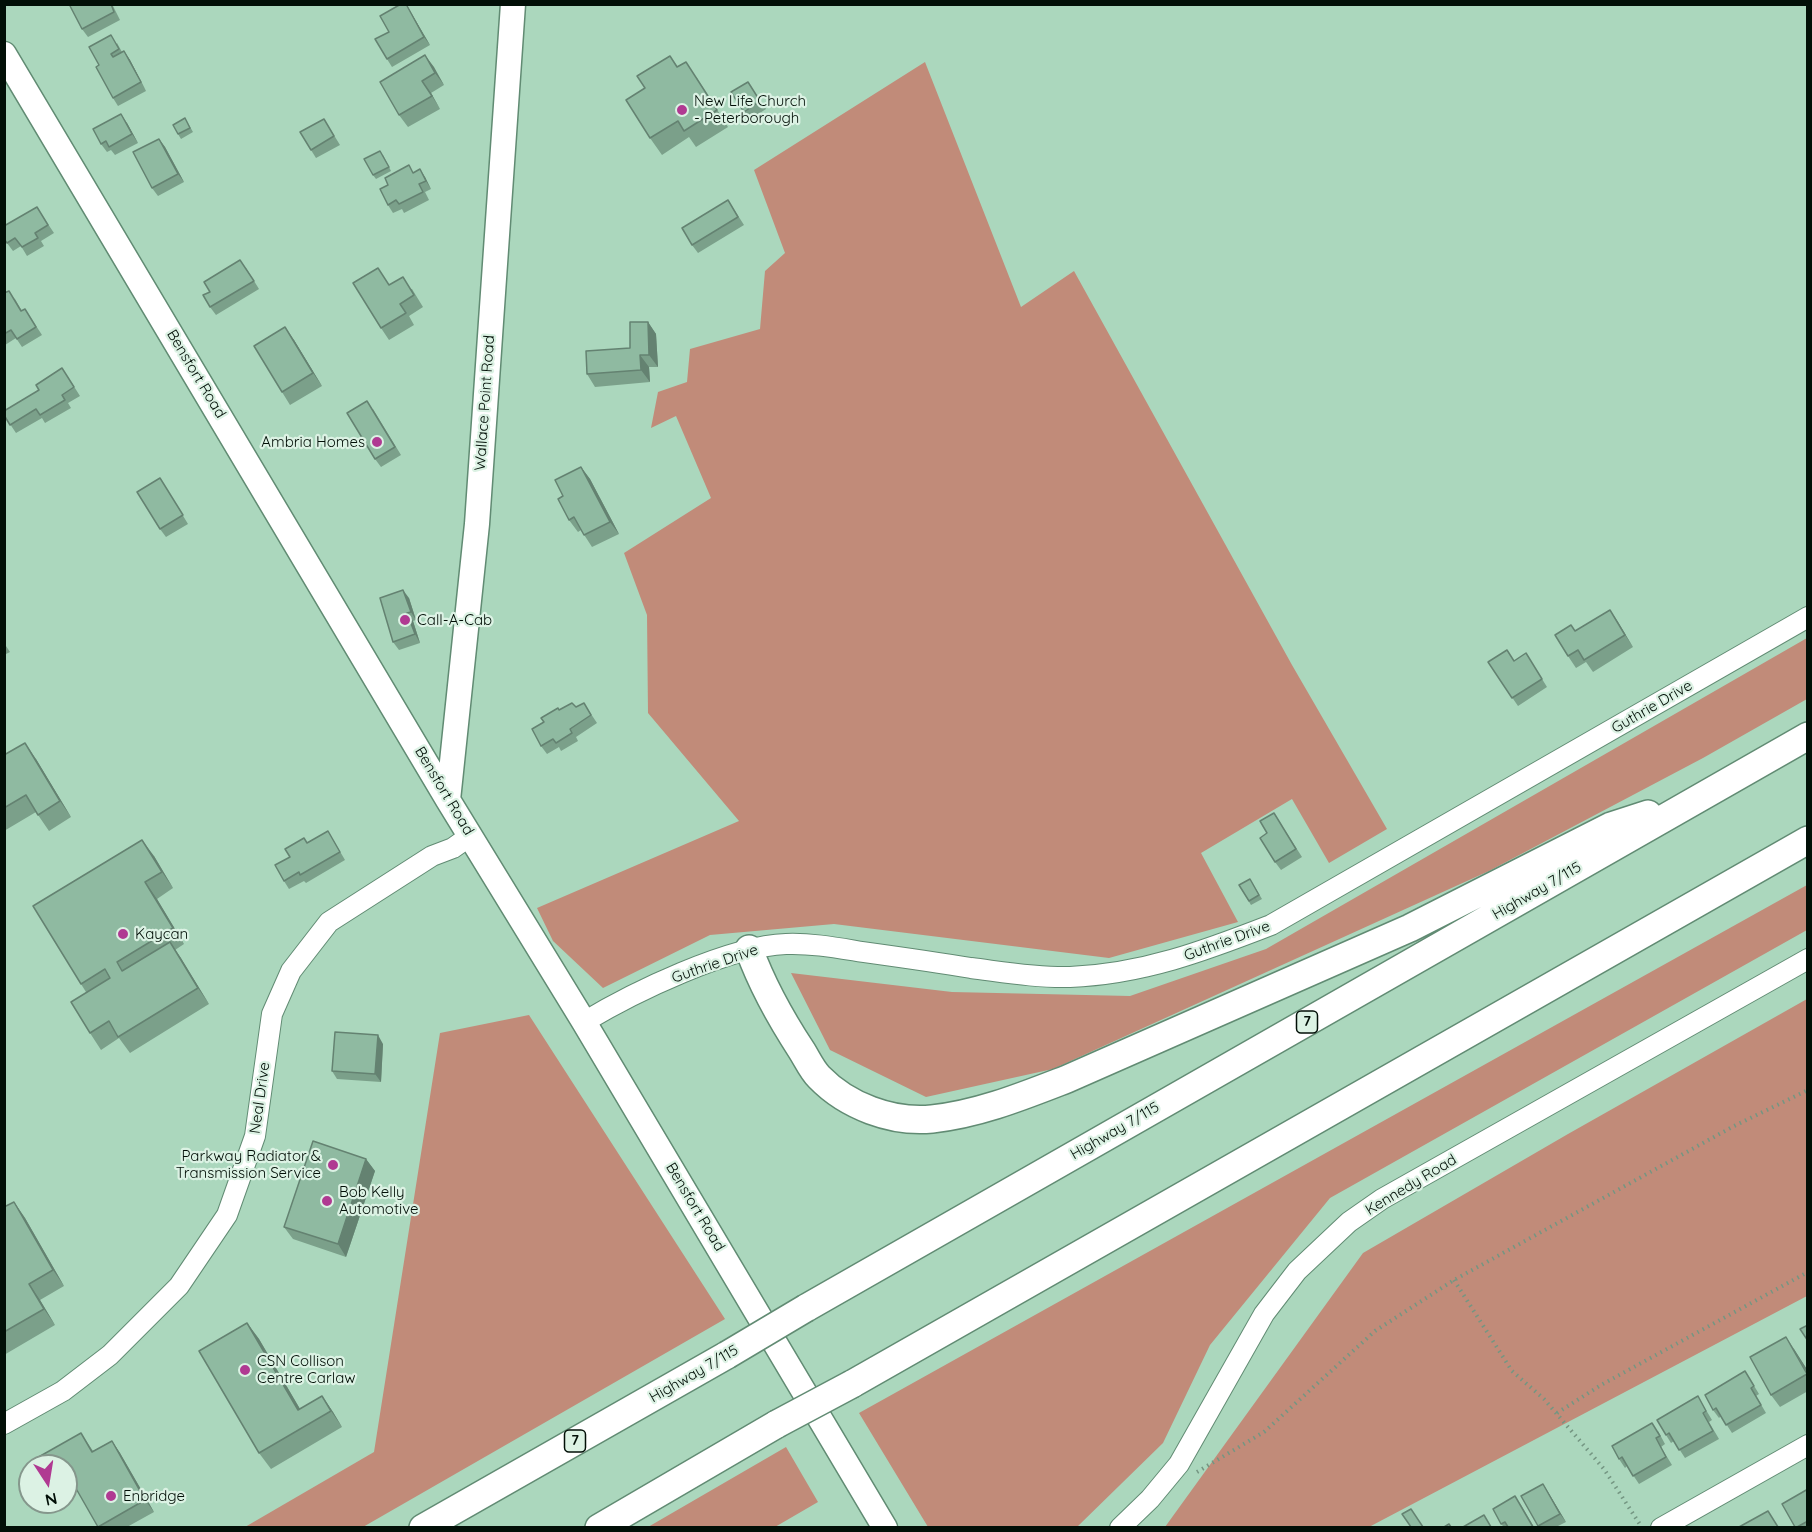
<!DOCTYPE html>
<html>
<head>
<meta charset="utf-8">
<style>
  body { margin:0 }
  #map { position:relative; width:1812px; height:1532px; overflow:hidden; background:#abd7bd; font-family:Quicksand,sans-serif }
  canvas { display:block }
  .frame { position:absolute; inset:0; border:6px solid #020f07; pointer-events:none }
  .north { position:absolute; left:18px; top:1454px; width:60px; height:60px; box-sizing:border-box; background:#dcf2e4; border:2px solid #85978c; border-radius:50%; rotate:168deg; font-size:16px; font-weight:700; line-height:24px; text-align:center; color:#020f07 }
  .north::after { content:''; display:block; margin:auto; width:21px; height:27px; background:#b03a92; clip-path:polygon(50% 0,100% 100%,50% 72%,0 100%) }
</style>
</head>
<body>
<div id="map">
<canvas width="1812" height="1532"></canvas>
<div class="frame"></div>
<div class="north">N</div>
</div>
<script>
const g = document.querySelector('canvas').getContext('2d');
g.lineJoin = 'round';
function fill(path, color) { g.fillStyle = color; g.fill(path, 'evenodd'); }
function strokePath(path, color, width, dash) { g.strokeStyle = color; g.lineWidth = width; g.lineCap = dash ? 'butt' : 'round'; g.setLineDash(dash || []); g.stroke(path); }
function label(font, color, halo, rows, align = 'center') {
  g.font = font + ' Quicksand,sans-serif'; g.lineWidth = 4.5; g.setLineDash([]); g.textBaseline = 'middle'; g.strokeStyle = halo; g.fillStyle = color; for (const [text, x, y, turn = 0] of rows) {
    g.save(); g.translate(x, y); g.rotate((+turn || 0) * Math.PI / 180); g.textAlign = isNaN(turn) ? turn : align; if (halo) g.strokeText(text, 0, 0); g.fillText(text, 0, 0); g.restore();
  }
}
fill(new Path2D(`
  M925,62L1021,307L1074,271L1292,665L1387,829L1329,863L1292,799L1201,853L1238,922L1109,958L834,924L710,935L603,988L553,941L537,908L739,821L648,713L647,615L624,553L711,498L676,416L651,428L658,392L687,382L690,349L760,329L765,271L785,253L754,170Z
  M1807,638V699L1703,758L1489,871L1053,1069L926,1097L830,1050L791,973L952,992L1130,996L1266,949Z
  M1807,885V930L1330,1198L1210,1345L1163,1443L1077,1527H928L859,1413Z
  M1807,999V1296L1369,1527H1165L1363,1253L1568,1134Z
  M529,1015L725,1319L363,1527H245L374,1452L440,1033Z
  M786,1447L818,1502L775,1527H648Z`), '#c18b79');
const minor = new Path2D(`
  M584,1022C634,992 729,946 786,944C812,943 838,948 863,952C899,957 935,962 971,968C1003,972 1037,978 1070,977C1143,974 1204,951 1271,925L1808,617
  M4,1424L63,1391L110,1355L179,1286L227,1215L255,1136L272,1014L291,971L329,922L432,856L453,848L470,836
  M1120,1528L1150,1499L1179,1464L1264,1314L1297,1271L1349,1222L1382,1199L1808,959
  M1661,1528L1808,1445`);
const major = new Path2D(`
  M4,54L448,800L584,1022L885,1528
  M448,800L477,524L513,4`);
const highway = new Path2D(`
  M749,949C762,985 781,1019 802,1051C807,1059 812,1070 819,1077C847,1106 892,1123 932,1119C979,1114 1023,1096 1067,1079L1410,928L1611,826L1648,814
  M806,1308L1808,736
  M852,1384L1808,840
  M423,1528L727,1355
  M599,1528L777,1424`);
strokePath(minor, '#618b73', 22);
strokePath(major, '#618b73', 27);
strokePath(highway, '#618b73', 30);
strokePath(new Path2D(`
  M1454,1280L1512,1371L1544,1399L1604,1469L1641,1526
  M1557,1413L1601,1385L1808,1272
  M1197,1472L1264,1432L1375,1331L1454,1280L1734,1126L1808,1090`), '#749682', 4, [1.5, 4.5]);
strokePath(minor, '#fff', 20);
strokePath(major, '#fff', 24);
strokePath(highway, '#fff', 27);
const highwayBridge = new Path2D(`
  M727,1355L806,1308
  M777,1424L852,1384`);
strokePath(highwayBridge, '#618b73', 30, []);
strokePath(highwayBridge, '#fff', 27);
fill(new Path2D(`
  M112,4L120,20L88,37L82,29Z
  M406,4L430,45L392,67L387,59L389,32Z
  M117,43L122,52L124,51L130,60L146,91L118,106L113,98L99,65Z
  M425,55L444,85L431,93L440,109L408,127L399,115Z
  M670,56L678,67L697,78L728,127L696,147L689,137L662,155L650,138L645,88Z
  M748,82L766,109L749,120L731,92Z
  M185,118L193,132L181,139L178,134Z
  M324,119L340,145L316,158L311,150Z
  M127,123L138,143L115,155L111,150L107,152L101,144Z
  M159,139L165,147L184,182L158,196L152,188Z
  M383,155L391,171L376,179L373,175Z
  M414,172L425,177L431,189L425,192L429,200L404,213L402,209L393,213L388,205Z
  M728,200L744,225L698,253L692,245Z
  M42,215L54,233L41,241L44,246L27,256L21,246L13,251L4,239Z
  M246,268L259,289L216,315L210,307Z
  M390,285L412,289L423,307L409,316L414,325L389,340L381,328Z
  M4,293L15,299L22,311L25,309L42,335L22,347L16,338L5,345Z
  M648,322L656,334L658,367H649L650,382L595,387L587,374L630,348Z
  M294,340L322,386L290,405L282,392Z
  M68,377L80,396L68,403L71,408L45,423L42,418L16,433L4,415Z
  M373,409L401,455L381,467L375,459Z
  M581,467L590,479L619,534L592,547L581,530L578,532L569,520L563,496Z
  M165,486L188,524L166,537L160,529Z
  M409,598L416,620L413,621L420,643L399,650L393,642Z
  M1610,610L1633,647L1593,672L1586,662L1576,668L1568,656L1576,631Z
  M4,643L10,652L4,655Z
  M1526,653L1547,687L1518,706L1488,662L1514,661Z
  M576,707L589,711L597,723L576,737L578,741L561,751L559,747L547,754L541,746L560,710Z
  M4,755L36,759L71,817L49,831L36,812L4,831Z
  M1274,813L1302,857L1281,870L1275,862L1267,833Z
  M328,831L345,860L306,883L304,881L289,889L284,881L290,857L308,843Z
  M154,856L173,888L157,899L184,944L175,950L209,1004L130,1053L119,1038L101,1050L90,1033L86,992L81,984Z
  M1250,879L1262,899L1251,905L1239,885Z
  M383,1044L381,1082L337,1079L332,1071Z
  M366,1159L375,1171L346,1257L293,1239L284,1227Z
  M14,1202L25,1218L64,1286L40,1300L55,1325L4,1355V1207Z
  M247,1323L259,1339L300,1409L322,1396L333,1412L342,1427L271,1469L259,1453Z
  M1794,1349L1808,1371V1391L1780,1407L1771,1395Z
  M1745,1371L1759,1394L1756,1396L1766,1413L1732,1433L1721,1416L1719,1418L1713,1410Z
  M1703,1405L1712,1420L1709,1422L1719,1439L1685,1458L1674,1441L1671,1443L1666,1435Z
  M1658,1431L1665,1444L1661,1447L1672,1465L1639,1484L1627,1466L1625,1468L1619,1459Z
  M81,1433L93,1451L112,1441L120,1453L154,1512L127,1527H99L74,1484L66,1488V1466Z
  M1543,1484L1566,1522L1556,1527H1539L1521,1496Z
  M1808,1489V1527H1795Z
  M1515,1496L1521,1505L1534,1527H1504L1501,1524Z`), '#7ba08a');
fill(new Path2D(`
  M406,4L410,11L430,45L424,37Z
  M124,51L130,60L146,91L141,82Z
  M425,55L434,67L444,85L435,73Z
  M422,81L431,93L440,109L432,96Z
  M121,114L127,123L138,143L132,134Z
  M159,139L165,147L184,182L178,174Z
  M420,169L425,177L431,189L426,181Z
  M648,322L656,334L658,367L649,355Z
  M285,327L294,340L322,386L313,373Z
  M640,355L649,367L650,382L641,370Z
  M581,467L590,479L619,534L610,522Z
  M403,590L409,598L416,620L411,612Z
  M1610,610L1618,622L1633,647L1625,635Z
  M407,613L413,621L420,643L415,634Z
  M25,743L36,759L71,817L60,801Z
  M142,840L154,856L173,888L162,872Z
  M145,882L157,899L184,944L173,928Z
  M170,942L181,958L209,1004L198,988Z
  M378,1035L383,1044L381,1082L375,1074Z
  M366,1159L375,1171L346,1257L338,1244Z
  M14,1202L25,1218L64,1286L53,1270Z
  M29,1284L40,1300L55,1325L44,1309Z
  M247,1323L259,1339L310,1426L298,1410Z
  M1786,1337L1794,1349L1808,1371V1374Z
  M322,1396L333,1412L342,1427L331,1411Z
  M112,1441L120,1453L154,1512L145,1500Z
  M1543,1484L1548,1492L1566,1522L1560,1514Z`), '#648271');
const building = new Path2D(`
  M69,4H111L114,12L82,29Z
  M401,4H406L424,37L387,59L375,39L389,32L380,16Z
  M111,35L119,49L111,54L113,57L124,51L141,82L113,98L96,67L99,65L89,47Z
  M425,55L435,73L422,81L432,96L399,115L380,82Z
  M670,56L677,67L686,62L717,110L684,131L678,121L650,138L626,100L645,88L637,76Z
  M748,82L760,101L744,112L731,92Z
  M121,114L132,134L109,147L106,141L101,144L93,129Z
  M185,118L190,128L178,134L173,125Z
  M324,119L334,136L311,150L300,132Z
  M159,139L178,174L152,188L133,152Z
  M380,151L389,167L373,175L364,159Z
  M409,165L413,173L420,169L426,181L419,184L423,192L399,204L396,200L388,205L380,189L388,185L385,178Z
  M728,200L738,217L692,245L682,228Z
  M37,207L48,225L35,233L38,238L22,247L15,238L7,243L4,239V226Z
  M240,260L254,281L210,307L203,295L210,292L204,282Z
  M378,268L389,285L403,277L414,295L400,304L406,313L381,328L353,283Z
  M9,291L21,311L25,309L36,327L17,339L11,330L4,334V293Z
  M630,322H648L649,355H640L641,370L587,374L586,351L630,348Z
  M285,327L313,373L282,392L254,346Z
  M62,368L74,387L62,395L65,400L40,415L36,409L10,425L4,415V411L39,390L36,385Z
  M367,401L395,447L375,459L347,413Z
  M581,467L610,522L584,535L574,517L569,520L558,499L563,496L555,480Z
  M160,478L183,515L160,529L137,492Z
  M403,590L411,612L407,613L415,634L393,642L380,598Z
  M1610,610L1625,635L1584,660L1578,650L1568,656L1555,635L1571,625L1575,631Z
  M1507,650L1514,661L1526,653L1542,679L1512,698L1488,662Z
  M572,703L576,707L584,703L591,715L570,729L572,733L556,743L553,739L541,746L532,729L544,722L541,718L558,708L559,710Z
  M25,743L60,801L38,815L26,795L4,808V755Z
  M1274,813L1296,849L1275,862L1260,838L1267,833L1260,821Z
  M328,831L340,852L300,875L299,872L284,881L275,865L290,857L285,849L304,838L307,843Z
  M142,840L162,872L145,882L173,928L117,962L122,971L170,942L198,988L118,1037L109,1021L90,1033L71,1002L110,978L105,969L81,984L33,906Z
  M1250,879L1259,895L1249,901L1239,885Z
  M335,1032L378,1035L375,1074L332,1071Z
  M313,1141L366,1159L338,1244L284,1227Z
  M14,1202L53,1270L29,1284L44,1309L4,1332V1207Z
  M247,1323L298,1410L322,1396L331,1411L259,1453L199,1351Z
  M1808,1325V1341L1800,1329Z
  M1786,1337L1807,1374L1771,1395L1750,1357Z
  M1745,1371L1754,1386L1751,1388L1761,1405L1726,1425L1716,1408L1713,1410L1705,1395Z
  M1698,1396L1706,1411L1703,1413L1713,1431L1679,1450L1669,1433L1666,1435L1657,1420Z
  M1652,1423L1660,1436L1656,1438L1666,1457L1633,1476L1622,1457L1619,1459L1612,1446Z
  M81,1433L92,1452L112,1441L145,1500L98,1527L66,1471V1466H39L35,1459Z
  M1543,1484L1560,1514L1538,1526L1521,1496Z
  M1808,1489V1521L1797,1527H1795L1782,1504Z
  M1515,1496L1533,1527H1508L1505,1522L1501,1524L1493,1509Z
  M1411,1509L1423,1527H1411L1402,1514Z
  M1768,1511L1778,1527H1739Z
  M1484,1515L1491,1527H1463Z
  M1449,1524L1451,1527H1444Z`);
fill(building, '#8fbaa1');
strokePath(building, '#648271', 1.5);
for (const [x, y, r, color] of [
  [682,110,6,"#b03a92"],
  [377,442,6,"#b03a92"],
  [405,620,6,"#b03a92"],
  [123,934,6,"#b03a92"],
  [333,1165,6,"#b03a92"],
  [327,1201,6,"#b03a92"],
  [245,1370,6,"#b03a92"],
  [111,1496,6,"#b03a92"]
]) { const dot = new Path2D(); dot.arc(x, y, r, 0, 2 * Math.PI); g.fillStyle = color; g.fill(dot); strokePath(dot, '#dcf2e4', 2); }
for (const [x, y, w] of [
  [1307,1022,21],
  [575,1441,21]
]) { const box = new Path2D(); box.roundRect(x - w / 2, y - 11, w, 22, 4.5); g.fillStyle = '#dcf2e4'; g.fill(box); strokePath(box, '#020f07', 1.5); }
label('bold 14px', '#020f07', null, [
  ["7",1307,1022],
  ["7",575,1441]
]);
label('15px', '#020f07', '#dcf2e4', [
  ["New Life Church",694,101],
  ["- Peterborough",694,118],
  ["Ambria Homes",365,442,"right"],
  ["Call-A-Cab",417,620],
  ["Kaycan",135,934],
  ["Parkway Radiator &",321,1156,"right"],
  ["Transmission Service",321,1173,"right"],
  ["Bob Kelly",339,1192],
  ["Automotive",339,1209],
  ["CSN Collison",257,1361],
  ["Centre Carlaw",257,1378],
  ["Enbridge",123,1496]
], 'left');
label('15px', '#020f07', '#dcf2e4', [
  ["Bensfort Road",196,374,59],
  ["Wallace Point Road",485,403,-86],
  ["Guthrie Drive",1652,707,-30],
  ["Bensfort Road",444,791,59],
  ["Highway 7/115",1537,891,-30],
  ["Guthrie Drive",1227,941,-20],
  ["Guthrie Drive",715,964,-19],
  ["Neal Drive",260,1098,-82],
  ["Highway 7/115",1115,1131,-30],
  ["Kennedy Road",1411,1185,-31],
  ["Bensfort Road",695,1207,59],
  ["Highway 7/115",694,1374,-30]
]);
</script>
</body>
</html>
